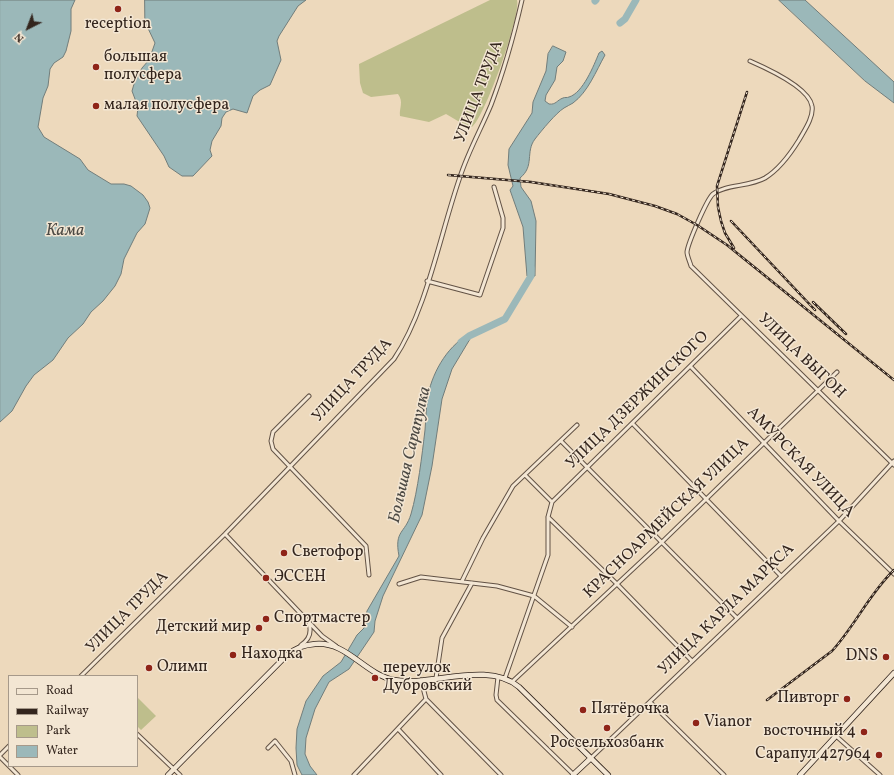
<!DOCTYPE html>
<html>
<head>
<meta charset="utf-8">
<style>
  body { margin:0 }
  #map { position:relative; width:894px; height:775px; overflow:hidden; background:#edd9bc; font-family:Vollkorn,serif }
  canvas { display:block }
  .legend { position:absolute; left:8px; top:675px; width:130px; height:92px; box-sizing:border-box; background:#f3e6d3; border:1px solid #a6998a; margin:0; padding:5px 7px; list-style:none; font-size:12px; color:#33251d }
  .legend li { display:flex; align-items:center; gap:8px; height:20px }
  .legend b { width:20px; border:1px solid #a6998a }
  .north { position:absolute; left:8px; top:8px; width:40px; height:40px; -webkit-text-stroke:3px #f3e6d3; paint-order:stroke; rotate:222deg; font-size:11px; font-weight:700; line-height:16px; text-align:center; color:#33251d }
  .north::after { content:''; display:block; margin:auto; width:14px; height:18px; background:#33251d; clip-path:polygon(50% 0,100% 100%,50% 72%,0 100%) }
</style>
</head>
<body>
<div id="map">
<canvas width="894" height="775"></canvas>
<ul class="legend">
<li><b style="height:5px;background:#f3e6d3"></b>Road</li>
<li><b style="height:5px;background:#33251d"></b>Railway</li>
<li><b style="height:11px;background:#bebe8c"></b>Park</li>
<li><b style="height:11px;background:#9bb8b9"></b>Water</li>
</ul>
<div class="north">N</div>
</div>
<script>
const g = document.querySelector('canvas').getContext('2d');
g.lineJoin = 'round';
function fill(path, color) { g.fillStyle = color; g.fill(path, 'evenodd'); }
function strokePath(path, color, width, dash) { g.strokeStyle = color; g.lineWidth = width; g.lineCap = dash ? 'butt' : 'round'; g.setLineDash(dash || []); g.stroke(path); }
function label(font, color, halo, rows, align = 'center') {
  g.font = font + ' Vollkorn,serif'; g.lineWidth = 3; g.setLineDash([]); g.textBaseline = 'middle'; g.strokeStyle = halo; g.fillStyle = color; for (const [text, x, y, turn = 0] of rows) {
    g.save(); g.translate(x, y); g.rotate((+turn || 0) * Math.PI / 180); g.textAlign = isNaN(turn) ? turn : align; if (halo) g.strokeText(text, 0, 0); g.fillText(text, 0, 0); g.restore();
  }
}
fill(new Path2D(`
  M490,0H517C521,15 485,117 472,127H468L446,114L429,122L400,116C399,108 404,102 398,94L371,97L363,93L360,83L359,64Z
  M137,697L156,716L141,730L137,726Z`), '#bebe8c');
const water = new Path2D(`
  M0,0H75L71,9V31L66,51L63,57L54,63L50,69L48,86L43,98L38,127L44,137L80,159L88,170L111,184H124L131,186L143,195L148,202L150,208L145,224L137,233L124,259L121,274L115,286L103,301L91,312L83,324L68,338L53,360L34,375L26,386L12,411L0,422Z
  M145,0H306L298,6L279,36L277,41L281,60L270,85L260,90L253,96L247,113L233,109L226,112L222,118L221,126L212,141L210,150L212,156L193,176H182L169,167L164,156L137,116L138,107L132,91L134,84L142,68L149,60L155,43L145,22Z
  M779,0H805L894,82V103L865,81Z
  M553,46L566,52L563,61L557,67L555,80L546,95L545,101L549,104C556,105 557,100 563,98C565,97 567,98 569,97C583,93 594,65 599,53L602,51L605,55C596,71 588,92 573,103C570,105 567,106 564,108C556,113 542,130 535,139C525,152 535,166 520,178L521,187L531,201L536,221L535,276H527L523,227L510,190L513,186L508,165L509,149L532,113L533,102L546,71L548,54Z
  M468,335L470,339L452,369L442,399L432,466L422,515L383,596L375,621L374,632L349,669L329,682L315,709L306,738L305,754L310,766L317,775H302L297,765L296,748L297,729L306,701L323,676L341,662L357,635L364,628L367,611L399,556C394,530 405,534 411,514C418,490 422,455 425,430C426,420 426,410 427,400C431,375 446,347 468,335Z`);
fill(water, '#9bb8b9');
strokePath(water, '#717d7b', 1);
strokePath(new Path2D(`
  M595,1L596,0
  M620,23L625,19L636,0
  M461,342L469,336L505,319L531,276V268`), '#9bb8b9', 7);
const minor = new Path2D(`
  M750,61C766,68 809,87 812,106C814,117 804,131 799,140C791,153 778,170 765,178C749,187 726,184 713,194C707,199 688,243 687,252C687,256 690,262 691,266L894,465
  M427,281L480,295L503,228V218L494,187
  M691,367L839,521L894,574
  M309,396L273,432L271,441L273,449L366,546L369,575
  M633,424L781,576
  M561,441L737,618
  M525,475L552,502
  M552,502L741,316
  M548,517L617,584L692,661
  M225,534L322,636L336,646
  M462,581L483,538L513,486L577,425
  M399,584L421,577L497,586L534,596L572,627
  M301,645C309,640 312,633 309,623
  M81,676L225,534L394,359C427,310 440,234 460,177C468,152 481,129 491,105C504,71 514,35 522,0
  M498,677L496,695L497,700L574,775
  M436,678L442,638L472,583
  M505,678L548,555V517L552,502
  M421,680L426,699L501,775
  M513,681L662,542L837,372
  M650,702L724,775
  M399,730L441,775
  M137,734L180,775
  M836,736L880,775
  M268,748L275,741L291,761L295,775
  M0,755L9,746
  M0,757L18,775
  M591,758L839,521L894,461
  M354,775L426,699`);
const secondary = new Path2D(`
  M168,775L287,655C296,648 303,645 315,644C347,641 364,674 394,680C431,687 487,660 519,687L608,775
  M573,775L591,758
  M800,775L894,673`);
strokePath(minor, '#625245', 5);
strokePath(secondary, '#33251d', 6);
strokePath(minor, '#f3e6d3', 3);
strokePath(secondary, '#f3e6d3', 4.5);
const rail = new Path2D(`
  M448,175L531,182L609,194L655,206L677,214L697,225L727,245L894,380
  M731,221L815,310
  M734,248L725,233L721,221L718,207L717,186L747,92
  M813,302L846,334
  M767,700L832,651C855,626 869,594 894,570`);
strokePath(rail, '#33251d', 2.5);
strokePath(rail, '#f3e6d3', 1, [3]);
for (const [x, y, r, color] of [
  [118,9,4,"#8f2418"],
  [96,67,4,"#8f2418"],
  [96,106,4,"#8f2418"],
  [284,553,4,"#8f2418"],
  [266,578,4,"#8f2418"],
  [266,619,4,"#8f2418"],
  [259,628,4,"#8f2418"],
  [233,655,4,"#8f2418"],
  [886,657,4,"#8f2418"],
  [149,668,4,"#8f2418"],
  [375,678,4,"#8f2418"],
  [847,699,4,"#8f2418"],
  [583,710,4,"#8f2418"],
  [696,723,4,"#8f2418"],
  [607,728,4,"#8f2418"],
  [864,732,4,"#8f2418"],
  [879,755,4,"#8f2418"]
]) { const dot = new Path2D(); dot.arc(x, y, r, 0, 2 * Math.PI); g.fillStyle = color; g.fill(dot); strokePath(dot, '#f3e6d3', 1.5); }
label('16px', '#33251d', '#f3e6d3', [
  ["reception",118,25,"center"],
  ["большая",104,58],
  ["полусфера",104,76],
  ["малая полусфера",104,106],
  ["Светофор",292,553],
  ["ЭССЕН",274,578],
  ["Спортмастер",274,619],
  ["Детский мир",251,628,"right"],
  ["Находка",241,655],
  ["DNS",878,657,"right"],
  ["Олимп",157,668],
  ["переулок",383,669],
  ["Дубровский",383,687],
  ["Пивторг",839,699,"right"],
  ["Пятёрочка",591,710],
  ["Vianor",704,723],
  ["восточный 4",856,732,"right"],
  ["Россельхозбанк",607,744,"center"],
  ["Сарапул 427964",871,755,"right"]
], 'left');
label('16px', '#33251d', '#f3e6d3', [
  ["УЛИЦА ТРУДА",480,92,-69],
  ["УЛИЦА ВЫГОН",801,357,44],
  ["УЛИЦА ТРУДА",353,381,-47],
  ["УЛИЦА ДЗЕРЖИНСКОГО",638,401,-44],
  ["АМУРСКАЯ УЛИЦА",800,463,46],
  ["КРАСНОАРМЕЙСКАЯ УЛИЦА",667,519,-44],
  ["УЛИЦА КАРЛА МАРКСА",727,610,-44],
  ["УЛИЦА ТРУДА",128,613,-45]
]);
label('italic 17px', '#4d4a44', '#f3e6d3', [
  ["Кама",65,232],
  ["Большая Сарапулка",411,455,-77]
]);
</script>
</body>
</html>
